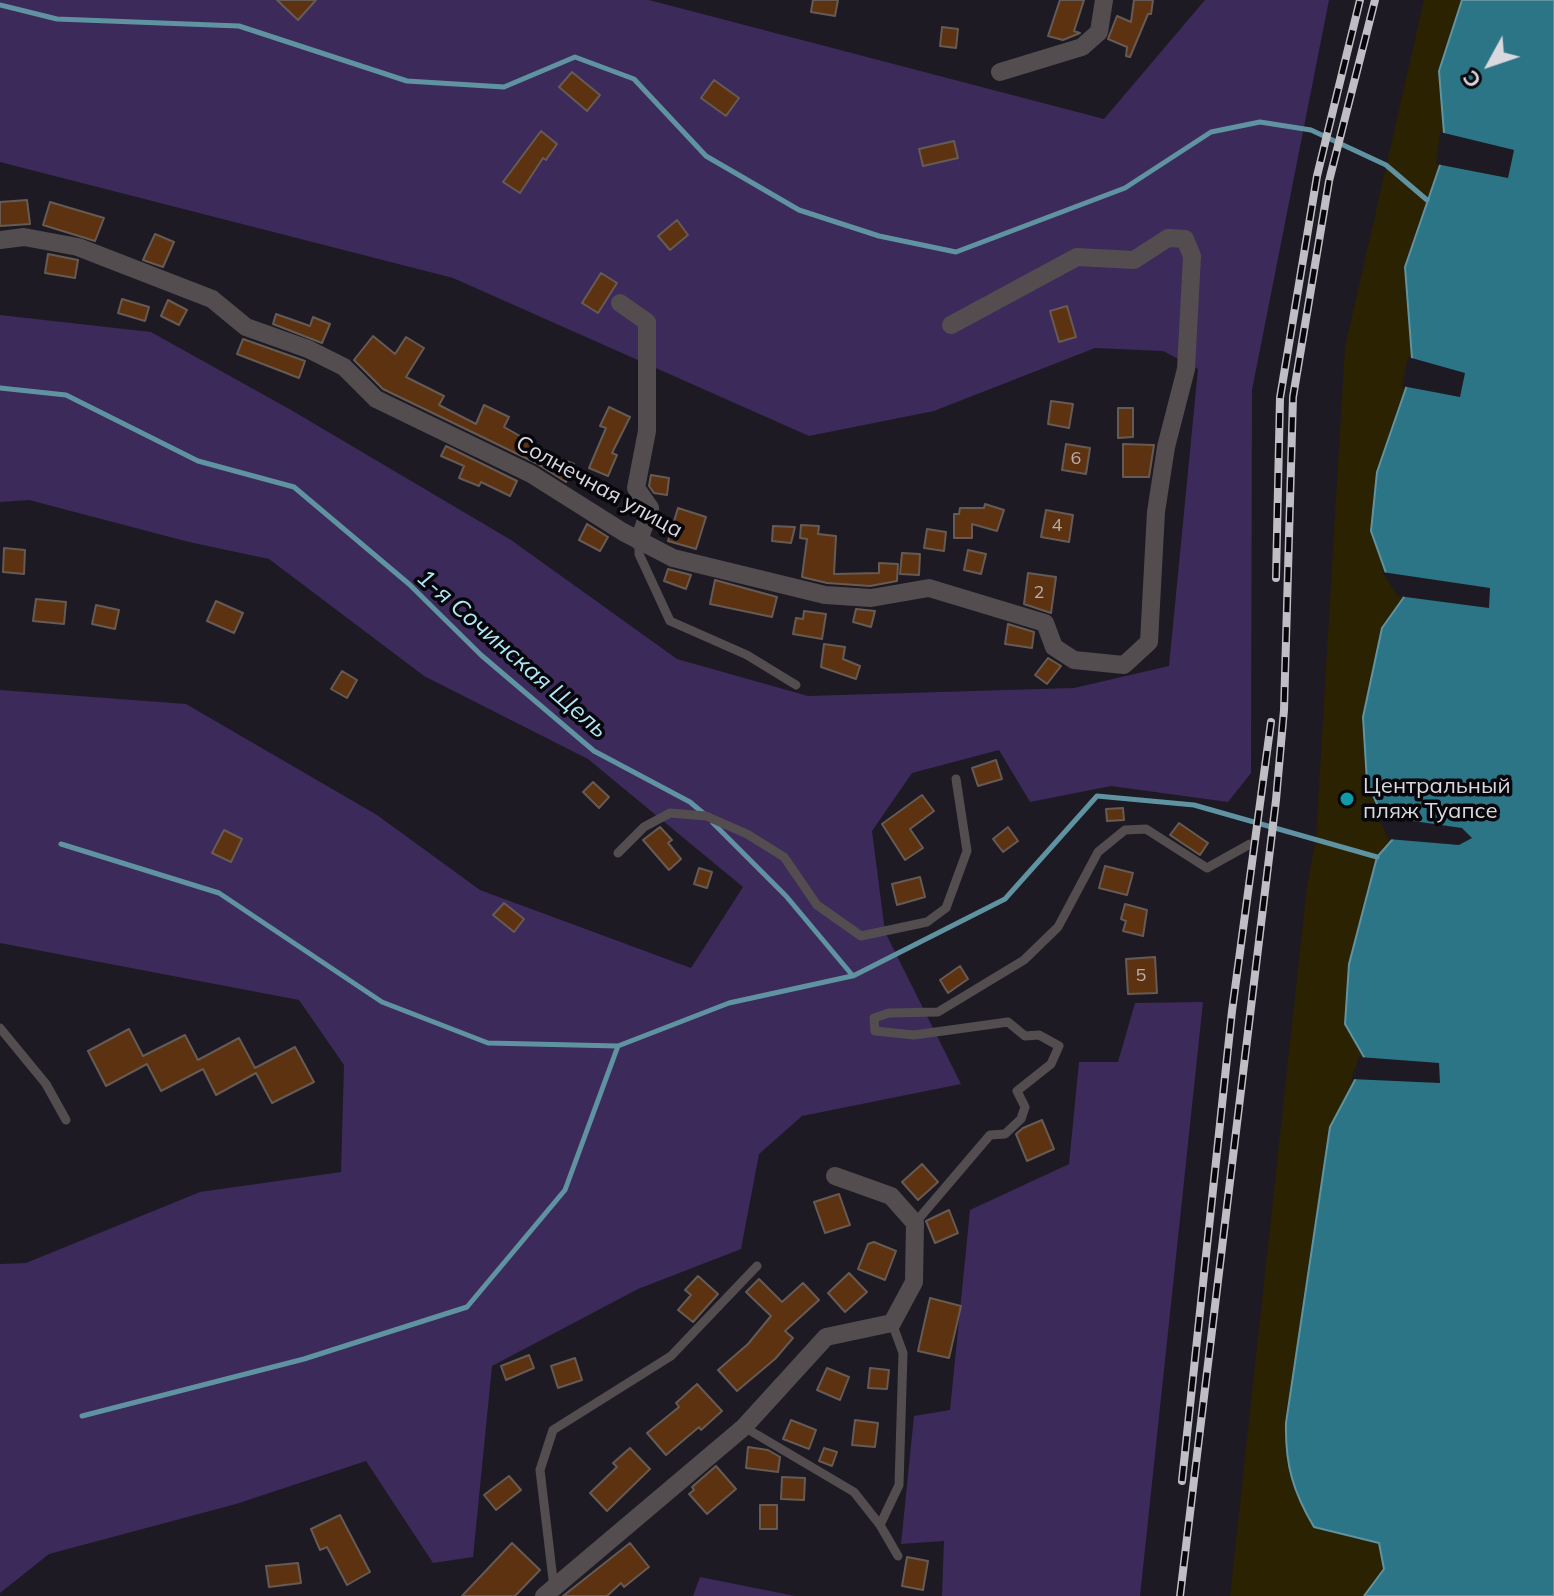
<!DOCTYPE html>
<html>
<head>
<meta charset="utf-8">
<style>
  body { margin:0 }
  #map { position:relative; width:1554px; height:1596px; overflow:hidden; background:#1d1a24; font-family:Mulish,sans-serif }
  canvas { display:block }
  .north { position:absolute; left:1450px; top:24px; width:80px; height:80px; -webkit-text-stroke:6px #07060a; paint-order:stroke; rotate:230deg; font-size:22px; font-weight:700; line-height:32px; text-align:center; color:#dad8df }
  .north::after { content:''; display:block; margin:auto; width:28px; height:36px; background:#dad8df; clip-path:polygon(50% 0,100% 100%,50% 72%,0 100%) }
</style>
</head>
<body>
<div id="map">
<canvas width="1554" height="1596"></canvas>
<div class="north">С</div>
</div>
<script>
const g = document.querySelector('canvas').getContext('2d');
g.lineJoin = 'round';
function fill(path, color) { g.fillStyle = color; g.fill(path, 'evenodd'); }
function strokePath(path, color, width, dash) { g.strokeStyle = color; g.lineWidth = width; g.lineCap = dash ? 'butt' : 'round'; g.setLineDash(dash || []); g.stroke(path); }
function label(font, color, halo, rows, align = 'center') {
  g.font = font + ' Mulish,sans-serif'; g.lineWidth = 7; g.setLineDash([]); g.textBaseline = 'middle'; g.strokeStyle = halo; g.fillStyle = color; for (const [text, x, y, turn = 0] of rows) {
    g.save(); g.translate(x, y); g.rotate((+turn || 0) * Math.PI / 180); g.textAlign = isNaN(turn) ? turn : align; if (halo) g.strokeText(text, 0, 0); g.fillText(text, 0, 0); g.restore();
  }
}
fill(new Path2D(`
  M0,0H649L1104,119L1205,0H1329L1252,390L1251,773L1228,802L1111,786L1030,802L999,750L912,773L872,831L885,932L961,1084L802,1116L759,1154L741,1249L638,1289L492,1366L473,1557L433,1563L366,1461L236,1504L49,1554L0,1593V1264L26,1263L200,1192L341,1172L344,1065L299,1000L0,943V690L186,704L377,815L480,890L691,968L743,887L588,759L424,676L269,559L189,542L29,500L0,502V315L151,332L291,410L511,540L677,659L808,696L1074,688L1169,666L1198,369L1163,351L1095,348L934,411L809,436L453,278L0,162Z
  M1203,1002L1140,1596H942L944,1541L901,1544L914,1416L950,1410L970,1210L1069,1164L1079,1062H1118L1135,1003Z
  M700,1577L795,1596H693Z`), '#3c2a5b');
fill(new Path2D(`
  M1424,0H1462L1439,71L1444,133L1440,165L1405,267L1412,358L1406,387L1404,597L1382,628L1393,839L1345,1024L1364,1057L1355,1080L1330,1127L1302,1307L1379,1543L1385,1569L1364,1596H1230L1307,886L1316,838L1345,347Z`), '#2b2202');
const water = new Path2D(`
  M1462,0H1554V1596H1364L1384,1569L1379,1543L1314,1527C1293,1492 1285,1464 1286,1423L1330,1127L1355,1080L1364,1057L1345,1024L1349,964L1377,857L1393,839L1367,782L1363,717L1382,628L1404,597L1386,573L1371,531L1377,472L1406,388L1412,358L1405,267L1440,165L1444,133L1439,71Z`);
fill(water, '#2b7586');
strokePath(water, '#6093a1', 2);
fill(new Path2D(`
  M1440,132L1514,150L1508,178L1436,164Z
  M1408,357L1465,373L1460,397L1402,386Z
  M1382,572L1490,588L1489,608L1398,596Z
  M1378,816L1462,828L1472,838L1459,845L1388,839Z
  M1359,1057L1439,1063L1440,1083L1351,1079Z`), '#1d1a24');
strokePath(new Path2D(`
  M0,5L57,19L239,26L407,81L504,87L575,57L634,79L706,156L799,210L879,236L956,252L1125,188L1211,132L1260,122L1311,130L1386,165L1427,200
  M0,388L66,395L198,461L294,487L409,584L481,655L594,751L690,802L703,813
  M713,823L786,896L853,976L1005,899L1097,796L1194,805L1377,857
  M61,844L219,893L382,1002L488,1043L618,1046
  M82,1416L304,1359L467,1307L565,1190L618,1046L729,1003L852,976`), '#6093a1', 5);
const building = new Path2D(`
  M277,0H316L298,20Z
  M813,0H838L835,16L811,12Z
  M1060,0H1084L1074,31L1080,33L1063,40L1048,36Z
  M1134,0H1153L1151,14H1148L1130,57L1126,56L1127,47L1108,39L1117,16L1131,22Z
  M942,27L958,29L956,48L940,46Z
  M572,72L600,95L587,111L559,87Z
  M714,80L739,98L726,116L701,98Z
  M541,131L557,144L546,160L543,158L520,193L503,182Z
  M954,141L958,158L923,166L919,149Z
  M27,200L30,224L0,226V202Z
  M50,202L104,218L95,241L43,225Z
  M677,220L688,235L670,250L658,236Z
  M155,234L174,242L163,267L143,260Z
  M48,254L78,260L75,278L45,273Z
  M601,273L617,283L598,313L582,303Z
  M122,299L149,307L145,321L118,313Z
  M168,300L187,310L179,325L161,316Z
  M1067,306L1076,337L1059,342L1050,311Z
  M276,314L310,326L313,317L330,324L322,343L273,324Z
  M373,336L395,354L406,337L424,348L406,377L444,396L439,405L476,424L484,405L509,417L504,427L536,445L534,448L574,464L566,482L536,463L383,389L354,360Z
  M243,339L305,361L299,378L237,354Z
  M1051,401L1073,404L1069,428L1048,424Z
  M609,407L630,417L612,453L617,455L608,476L589,468L606,428L600,426Z
  M1118,408H1133V437L1118,438Z
  M1066,444L1090,448L1086,474L1062,470Z
  M1123,444L1154,445L1149,477H1123Z
  M446,446L517,481L510,496L481,482L479,486L459,478L464,466L441,456Z
  M651,475L669,478L667,495L654,493L649,486Z
  M985,504L1004,510L997,531L972,524V538H954V514H959L960,508H984Z
  M678,508L706,517L696,549L668,541Z
  M1046,510L1073,515L1069,542L1041,537Z
  M587,524L608,537L600,551L579,540Z
  M801,525L819,526L818,534L836,536L834,574L879,573V563L898,564L897,581L870,586L827,583L802,577L807,539L800,538Z
  M773,526L795,527L791,543L772,541Z
  M927,529L946,532L944,551L924,548Z
  M4,548L25,550L24,574L3,572Z
  M968,550L986,554L981,574L964,570Z
  M902,553L920,554L919,575L900,574Z
  M668,569L691,575L686,589L664,581Z
  M1028,573L1056,577L1051,613L1024,604Z
  M715,580L777,597L772,617L710,604Z
  M36,599L66,602L64,624L33,621Z
  M216,601L243,613L234,633L207,621Z
  M96,605L119,610L115,629L92,624Z
  M856,609L875,611L871,627L853,622Z
  M804,611L826,614L822,639L793,634L796,618L803,619Z
  M1008,624L1034,632L1032,648L1005,644Z
  M824,644L845,647L843,659L860,666L856,679L821,667Z
  M1048,658L1061,666L1047,684L1035,675Z
  M342,671L357,680L347,698L331,689Z
  M996,760L1002,779L978,786L972,768Z
  M593,782L609,797L599,808L583,792Z
  M922,795L934,811L910,829L923,848L905,860L882,824Z
  M1123,808L1124,820L1107,821L1106,809Z
  M1179,823L1208,843L1200,855L1170,835Z
  M660,827L672,840L668,843L681,859L669,870L643,840Z
  M1008,827L1018,841L1003,852L993,839Z
  M224,830L242,839L231,862L212,853Z
  M1105,866L1133,873L1127,895L1099,888Z
  M699,868L712,872L707,888L694,884Z
  M920,877L925,897L897,905L892,884Z
  M504,903L524,919L514,932L493,915Z
  M1125,904L1147,910L1143,936L1123,931L1126,921L1121,919Z
  M1155,957L1157,993L1128,994L1126,959Z
  M960,966L968,979L948,993L940,980Z
  M129,1029L143,1056L185,1035L198,1060L239,1038L255,1068L295,1047L314,1082L272,1103L256,1073L216,1095L203,1069L161,1091L147,1064L106,1086L88,1051Z
  M1042,1120L1054,1149L1027,1161L1016,1134L1023,1128Z
  M922,1164L938,1182L918,1200L902,1182Z
  M839,1194L850,1225L825,1233L814,1202Z
  M949,1210L958,1233L935,1243L926,1221Z
  M874,1242L896,1251L885,1280L858,1269L868,1244Z
  M849,1273L867,1292L845,1312L828,1293Z
  M698,1276L718,1294L693,1322L678,1310L691,1295L685,1290Z
  M759,1279L782,1302L803,1283L819,1300L785,1331L793,1338L775,1359L737,1391L718,1370L748,1344L771,1316L746,1292Z
  M930,1298L961,1306L949,1358L918,1351Z
  M529,1355L534,1368L506,1380L501,1366Z
  M575,1358L582,1380L558,1388L551,1366Z
  M827,1368L849,1377L840,1400L817,1390Z
  M870,1368L889,1370L887,1389L868,1388Z
  M697,1384L722,1411L701,1430L699,1427L666,1455L647,1433L679,1407L676,1403Z
  M791,1420L816,1430L809,1449L783,1439Z
  M855,1420L878,1423L875,1447L852,1445Z
  M748,1447L768,1450L780,1457L778,1472L746,1468Z
  M630,1448L650,1469L607,1511L590,1493L617,1467L613,1463Z
  M824,1448L837,1452L832,1466L819,1461Z
  M716,1466L736,1489L707,1514L689,1494L694,1490L692,1487Z
  M509,1476L521,1490L496,1510L484,1495Z
  M782,1477L805,1478L804,1500L781,1499Z
  M760,1505H777V1529H760Z
  M340,1515L370,1572L347,1585L327,1547L320,1550L311,1529Z
  M512,1543L540,1570L515,1596H462Z
  M630,1543L649,1567L624,1587L621,1583L607,1596H563Z
  M907,1557L928,1561L923,1590L902,1586Z
  M298,1563L301,1583L269,1587L266,1566Z`);
fill(building, '#5c3211');
strokePath(building, '#665b54', 2);
strokePath(new Path2D(`
  M639,541V554L670,621L747,655L796,685
  M618,853L644,827L670,813L706,816L747,834L784,857L817,905L861,936L927,922L946,908L967,851L956,779
  M0,1028L46,1084L66,1120
  M915,1223L990,1135L1005,1134L1021,1119L1025,1107L1017,1091L1051,1064L1059,1046L1039,1035L1025,1036L1008,1022L914,1035L875,1031L874,1018L889,1013L938,1012L1024,960L1058,927L1098,852L1125,830L1146,829L1207,868L1250,844
  M744,1427L854,1492L880,1525L898,1556
  M880,1525L899,1485L903,1353L892,1323
  M554,1588L540,1470L553,1430L671,1356L757,1266`), '#534d4f', 9);
strokePath(new Path2D(`
  M1000,72L1082,47L1099,32L1104,0
  M0,240L24,237L78,247L212,299L246,327L308,349L344,367L376,399L531,474L623,532L673,558L825,595L871,598L929,588L1045,623L1054,647L1074,660L1124,665L1149,642L1156,512L1166,447L1186,369L1192,256L1185,239L1168,238L1134,260L1077,257L951,325
  M620,303L647,322V431L636,488L650,508L639,541
  M544,1596L744,1427L826,1337L892,1323L914,1282L915,1223L891,1196L835,1176`), '#534d4f', 18);
const rail = new Path2D(`
  M1276,578L1280,398L1317,176L1360,0
  M1182,1481L1232,1011L1271,722
  M1180,1596L1276,800L1284,710L1293,397L1329,181L1375,0`);
strokePath(rail, '#c0bec5', 8);
strokePath(rail, '#07060a', 5, [15]);
for (const [x, y, r, color] of [
  [1347,799,8,"#0f9aa8"]
]) { const dot = new Path2D(); dot.arc(x, y, r, 0, 2 * Math.PI); g.fillStyle = color; g.fill(dot); strokePath(dot, '#07060a', 3); }
label('18px', '#baaeac', null, [
  ["6",1076,459],
  ["4",1057,526],
  ["2",1039,593],
  ["5",1141,976]
]);
label('22px', '#dad8df', '#07060a', [
  ["Солнечная улица",599,487,29]
]);
label('22px', '#dad8df', '#07060a', [
  ["Центральный",1363,786],
  ["пляж Туапсе",1363,811]
], 'left');
label('italic 24px', '#aee8f8', '#07060a', [
  ["1-я Сочинская Щель",512,654,41]
]);
</script>
</body>
</html>
